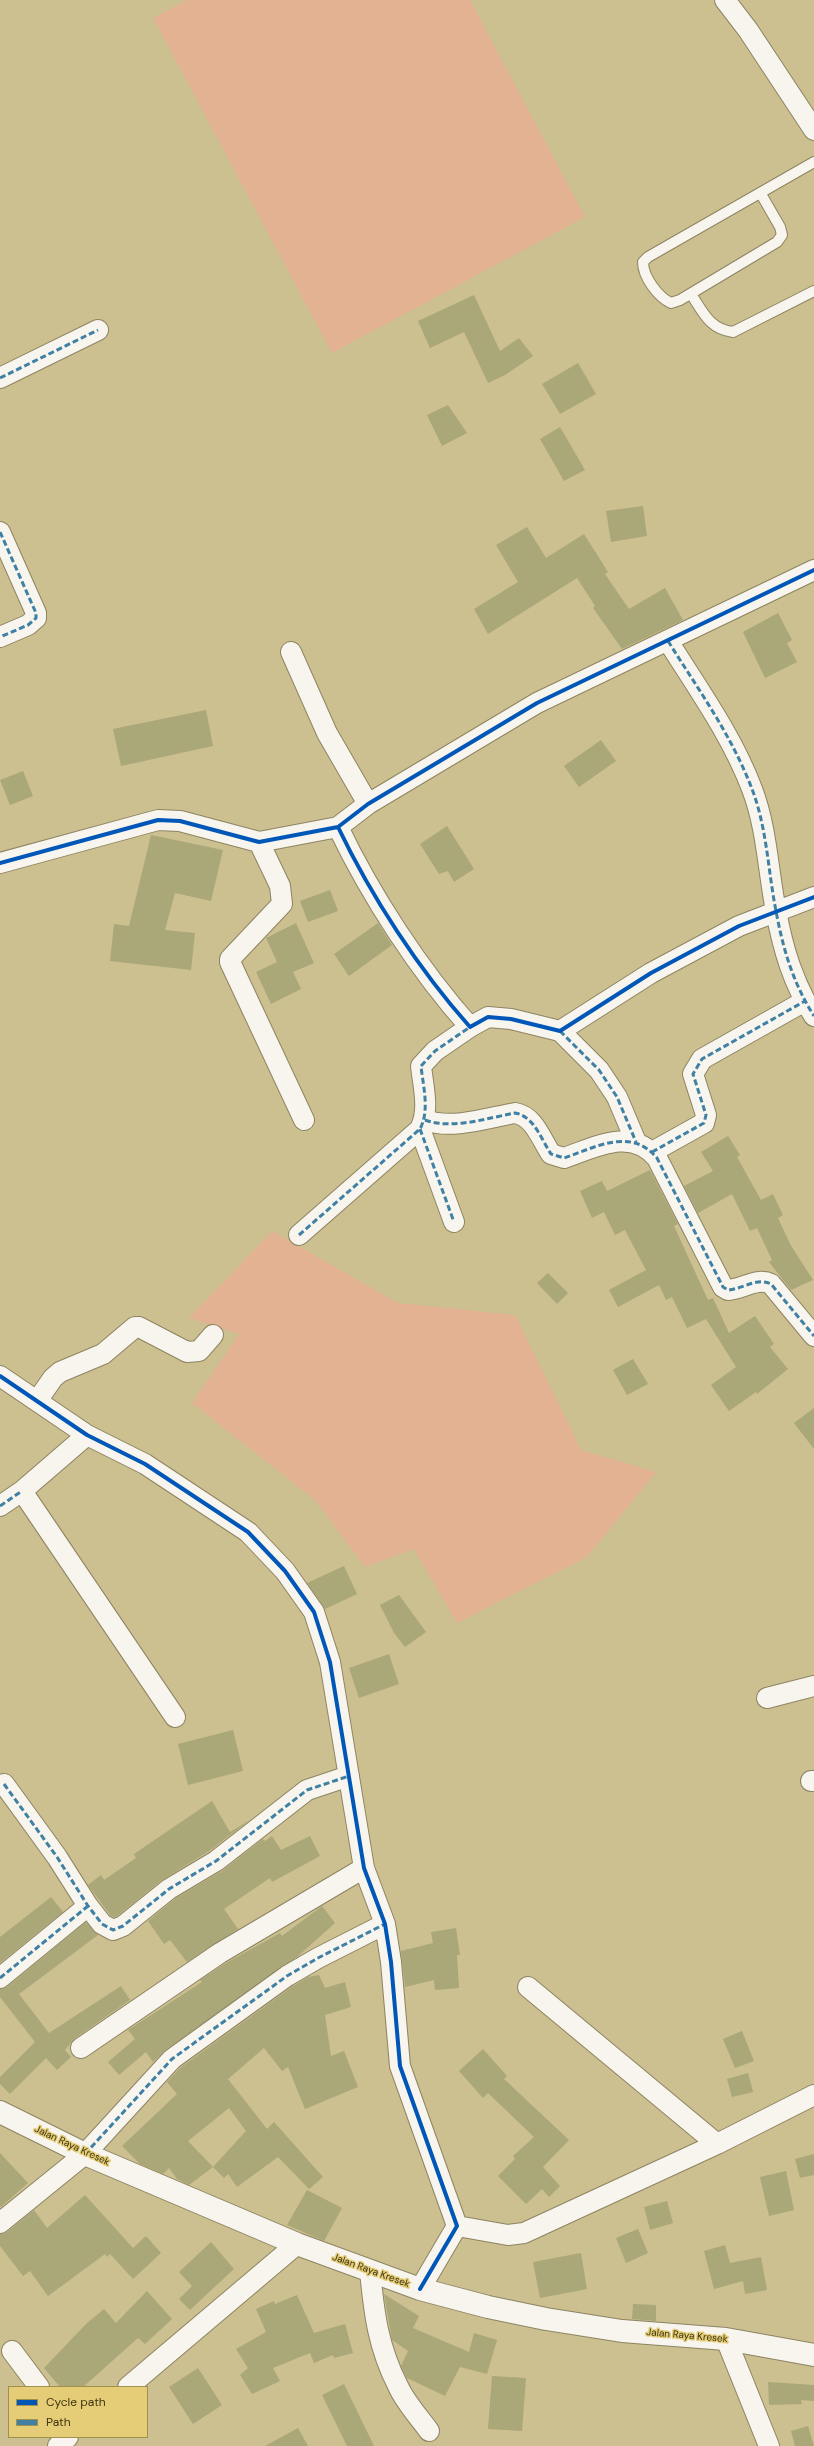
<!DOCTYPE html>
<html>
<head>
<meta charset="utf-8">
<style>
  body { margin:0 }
  #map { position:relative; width:814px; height:2446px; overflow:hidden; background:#ccbf90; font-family:"DM Sans",sans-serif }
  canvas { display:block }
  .legend { position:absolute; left:8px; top:2386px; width:140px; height:52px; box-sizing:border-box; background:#e5cd77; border:1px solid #a2904d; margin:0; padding:5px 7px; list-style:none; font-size:12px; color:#3e340f }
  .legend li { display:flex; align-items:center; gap:8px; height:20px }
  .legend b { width:20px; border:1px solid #a2904d }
</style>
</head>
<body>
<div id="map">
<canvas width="814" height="2446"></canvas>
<ul class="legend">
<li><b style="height:5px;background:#0057b8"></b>Cycle path</li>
<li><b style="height:5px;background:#3f80a4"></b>Path</li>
</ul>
</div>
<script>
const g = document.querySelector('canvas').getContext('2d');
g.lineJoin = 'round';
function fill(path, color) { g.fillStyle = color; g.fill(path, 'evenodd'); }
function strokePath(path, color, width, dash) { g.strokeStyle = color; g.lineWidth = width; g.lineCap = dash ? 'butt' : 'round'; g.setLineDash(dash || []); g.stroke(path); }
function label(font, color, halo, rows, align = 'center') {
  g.font = font + ' "DM Sans",sans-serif'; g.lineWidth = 3; g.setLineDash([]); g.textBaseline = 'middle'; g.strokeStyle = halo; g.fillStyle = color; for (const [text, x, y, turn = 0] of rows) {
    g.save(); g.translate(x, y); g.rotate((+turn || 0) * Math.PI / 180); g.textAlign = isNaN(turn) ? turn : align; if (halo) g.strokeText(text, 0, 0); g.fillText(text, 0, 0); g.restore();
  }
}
fill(new Path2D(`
  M187,0H470L585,217L332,353L153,18Z
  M272,1231L398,1303L515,1315L581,1450L656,1472L587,1557L457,1623L414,1549L365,1567L315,1500L192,1403L239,1334L189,1318Z`), '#e2b293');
fill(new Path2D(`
  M474,295L500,351L519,338L533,356L505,375L488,383L464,332L430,348L418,321Z
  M578,363L596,394L560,414L542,384Z
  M448,405L467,433L442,446L427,415Z
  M560,427L585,470L564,481L540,439Z
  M643,506L647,536L611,542L606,511Z
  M527,527L546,558L584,534L608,572L605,574L629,609L665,588L683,620L622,649L593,608L595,606L577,578L488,634L474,609L518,582L496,545Z
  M778,613L792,640L787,643L797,662L765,678L743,632Z
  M206,710L213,746L121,766L113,729Z
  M601,740L616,761L579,787L564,766Z
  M23,771L33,796L10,805L0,780Z
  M447,826L474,869L454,882L448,871L439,874L420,844Z
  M151,835L223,850L211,901L175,893L165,930L195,933L191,970L110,961L114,924L129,926Z
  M330,890L338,911L308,922L300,901Z
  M296,923L314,963L293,972L301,989L271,1004L256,972L277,962L266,938Z
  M378,923L392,945L349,976L334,954Z
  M728,1136L740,1155L737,1157L761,1200L773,1194L783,1215L778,1218L790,1244L813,1280L791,1290L769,1262L772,1260L757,1228L750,1231L732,1194L698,1213L684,1186L713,1171L701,1152Z
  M650,1170L678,1224L674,1226L708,1300L713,1298L729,1333L755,1316L774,1344L770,1347L788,1369L757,1394L756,1392L729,1411L711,1385L736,1367L706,1319L687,1328L672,1297L666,1300L659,1285L618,1307L609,1290L646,1270L625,1230L615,1235L604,1212L592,1218L580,1191L602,1181L607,1191Z
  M548,1273L568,1293L557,1304L537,1283Z
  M633,1359L648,1384L627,1395L613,1370Z
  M814,1408V1449L794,1423Z
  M344,1566L357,1594L325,1609L307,1583Z
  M399,1595L426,1632L405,1647L394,1633L380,1605Z
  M389,1654L399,1684L359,1698L349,1668Z
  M233,1730L243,1771L188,1785L178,1744Z
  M212,1801L230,1832L250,1820L209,1851L162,1880L117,1916L114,1917L110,1915L88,1885L101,1875L104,1880L136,1858L134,1854Z
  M272,1836L281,1850L310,1836L320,1856L272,1882L270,1878L224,1909L238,1929L187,1962L170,1940L164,1944L148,1921L176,1898L222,1871L263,1839L265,1841Z
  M51,1897L63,1912L0,1963V1937Z
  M322,1906L335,1923L296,1958L165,2050L153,2062L146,2052L119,2075L108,2062L135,2039L128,2030L202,1982L200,1980L226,1963L280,1933L282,1936Z
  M86,1922L98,1935L19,1994L49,2033L121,1986L130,2000L74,2039L65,2050L71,2057L57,2070L46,2058L10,2094L0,2084V2077L35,2042L0,1997V1989L7,1987Z
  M456,1928L460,1955H457L459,1988L435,1990L434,1980L405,1987L401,1951L433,1943L431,1932Z
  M319,1975L325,1988L345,1982L351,2007L325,2015L331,2056L344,2051L358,2087L305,2109L288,2067L282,2071L264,2048L228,2079L267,2129L274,2122L323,2177L309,2189L278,2157L237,2187L228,2174L224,2178L213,2167L189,2185L177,2179L169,2168L163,2174L140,2164L122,2146L177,2094L167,2082L180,2068L293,1986L308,1977ZM229,2108L246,2131L213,2167L188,2141Z
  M742,2031L754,2061L735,2068L723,2039Z
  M483,2049L507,2076L504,2079L569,2140L543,2167L560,2186L549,2197L542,2189L526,2204L498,2176L515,2159L513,2156L534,2137L488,2093L483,2098L459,2071Z
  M748,2073L753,2092L732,2097L727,2079Z
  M0,2153L28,2183L1,2207L0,2206Z
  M814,2154V2175L800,2178L795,2159Z
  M786,2171L794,2210L769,2216L760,2177Z
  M307,2190L342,2208L324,2241L287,2225Z
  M85,2195L133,2248L146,2236L161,2253L133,2279L110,2254L107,2257L105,2254L48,2296L30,2271L23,2276L0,2246V2234L7,2232L34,2210L47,2228Z
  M667,2201L673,2223L650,2230L644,2207Z
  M638,2229L648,2253L626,2263L616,2238Z
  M211,2242L234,2269L190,2310L179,2299L192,2286L179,2272Z
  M725,2245L730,2263L761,2257L767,2290L745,2294L743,2281L714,2289L704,2251Z
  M581,2253L587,2289L540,2298L533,2262Z
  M147,2291L172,2319L145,2344L138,2338L83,2387H60L44,2368L87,2323L104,2309L116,2323Z
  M384,2294L419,2316L413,2328L469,2352L474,2333L497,2340L487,2374L460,2367L445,2396L407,2378L401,2366L408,2351L392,2340Z
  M297,2295L314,2333L345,2324L353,2353L334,2358L333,2355L314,2363L310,2353L273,2368L280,2381L252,2394L240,2375L248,2368L236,2349L266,2332L256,2309L274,2301L275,2304Z
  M633,2304L656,2305V2321L632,2319Z
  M198,2368L222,2405L193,2424L169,2387Z
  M492,2376L526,2378L522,2431L488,2429Z
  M768,2382L814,2385V2401L801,2400L802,2404L769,2405Z
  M344,2384L374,2446H347L322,2395Z
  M808,2426L814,2446H795L791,2431Z
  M298,2428L308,2446H265Z`), '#aaa778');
const lane = new Path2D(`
  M761,194L780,227L782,235L777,242L680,300L671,303C658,297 643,277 643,262L648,257L814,162
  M691,294C703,312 709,329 733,332L814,291`);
const street = new Path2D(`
  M725,0L748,30L814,130
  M0,378L98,330
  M0,532L36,613V618L28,625L0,637
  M668,641C698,689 732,736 752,789C767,828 768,871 776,911C783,949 793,983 814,1016
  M291,652L327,733L368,804
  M338,827C371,896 419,970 470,1027L488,1017L511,1019L560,1031L651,973L739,926L814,897
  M259,842L280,886L282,904L230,959V962L304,1120
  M0,863L158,820L180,821L259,842L338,827L368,804L537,703L814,570
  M560,1031L599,1070L617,1097L636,1142
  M425,1120C452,1130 487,1118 515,1113C534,1116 541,1139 551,1154L564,1158C596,1147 631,1127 657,1158L723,1287L728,1290C743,1289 757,1277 771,1284L814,1336
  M420,1129L454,1222
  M652,1152L704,1123L706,1115L693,1074L702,1059L805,1001
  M299,1235L420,1129C430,1110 423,1086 421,1066L435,1051L470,1027
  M0,1376L87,1435L145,1464L248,1532L285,1571L314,1612L330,1662L364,1868L385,1924L391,1962L400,2066L457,2226L420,2289
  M37,1401L53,1378L60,1372L103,1354L135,1327H139L187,1352L199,1351L213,1335
  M87,1435L22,1491L175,1717
  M0,1506L22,1491
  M767,1698L814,1686
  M811,1781H814
  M4,1784L57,1857L88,1906L102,1924L113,1930L123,1926L169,1889L216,1861L307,1790L349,1776
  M0,1978L88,1906
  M528,1987L717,2144
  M81,2048L220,1953L364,1868
  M0,2223L85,2154L172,2059L287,1976L318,1958L385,1924
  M457,2226L508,2235L524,2233L717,2144L814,2095
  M370,2271C374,2313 378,2347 398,2386C405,2402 419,2417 429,2431
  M726,2339L769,2446
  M12,2351L39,2387
  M128,2387L297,2244
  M58,2446L68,2437`);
const secondary = new Path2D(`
  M0,2112L85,2154L297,2244L420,2289L488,2307L546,2319L622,2331L726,2339L814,2355`);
strokePath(lane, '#8d8462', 12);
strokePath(street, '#8d8462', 22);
strokePath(secondary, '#8d8462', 24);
strokePath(lane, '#f7f5ee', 10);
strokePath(street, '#f7f5ee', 20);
strokePath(secondary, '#f7f5ee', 22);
strokePath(new Path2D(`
  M0,378L98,330
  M0,532L36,613V618L28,625L0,637
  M668,641C698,689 732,736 752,789C767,828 768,871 776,911C783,949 793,983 814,1016
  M560,1031L599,1070L617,1097L636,1142
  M425,1120C452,1130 487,1118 515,1113C534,1116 541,1139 551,1154L564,1158C596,1147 631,1127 657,1158L723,1287L728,1290C743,1289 757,1277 771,1284L814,1336
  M420,1129L454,1222
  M652,1152L704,1123L706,1115L693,1074L702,1059L805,1001
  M299,1235L420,1129C430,1110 423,1086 421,1066L435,1051L470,1027
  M0,1506L22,1491
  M4,1784L57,1857L88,1906L102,1924L113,1930L123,1926L169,1889L216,1861L307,1790L349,1776
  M0,1978L88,1906
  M85,2154L172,2059L287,1976L318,1958L385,1924`), '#3f80a4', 3, [6, 3]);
strokePath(new Path2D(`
  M338,827C371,896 419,970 470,1027L488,1017L511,1019L560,1031L651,973L739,926L814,897
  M0,863L158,820L180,821L259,842L338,827L368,804L537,703L814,570
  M0,1376L87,1435L145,1464L248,1532L285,1571L314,1612L330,1662L364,1868L385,1924L391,1962L400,2066L457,2226L420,2289`), '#0057b8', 4);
label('10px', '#3e340f', '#e5cd77', [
  ["Jalan Raya Kresek",72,2146,25],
  ["Jalan Raya Kresek",371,2271,20],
  ["Jalan Raya Kresek",687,2336,5]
]);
</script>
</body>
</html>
